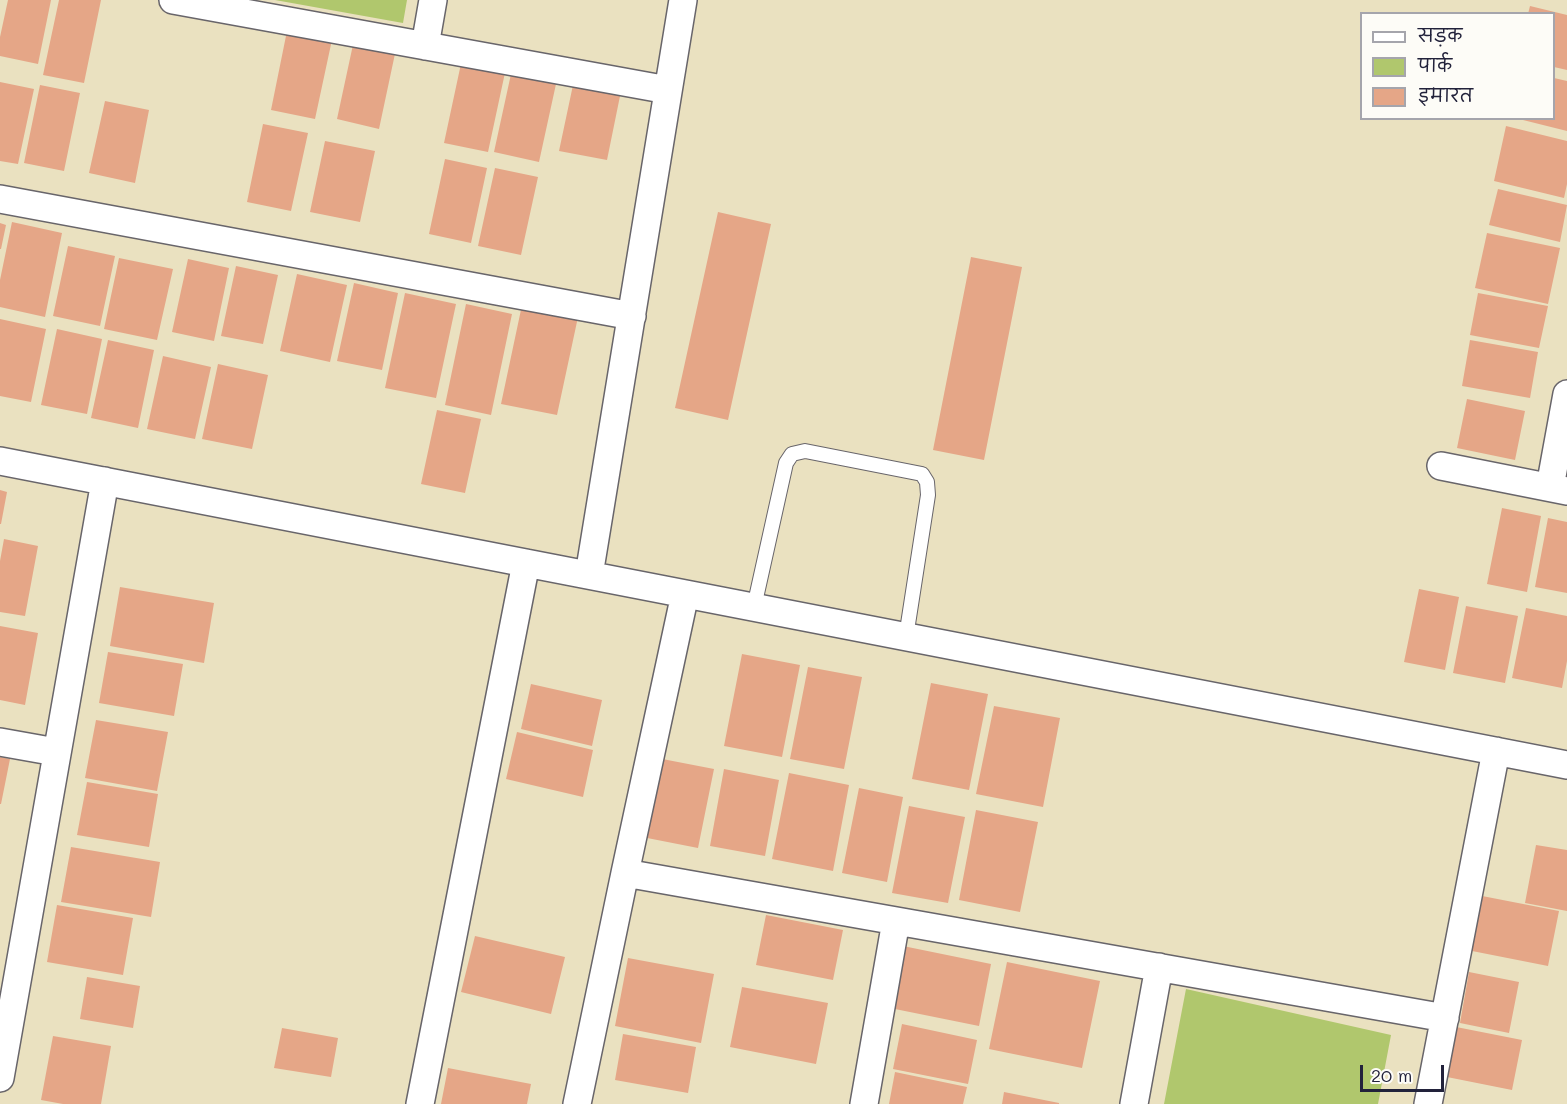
<!DOCTYPE html>
<html>
<head>
<meta charset="utf-8">
<style>
  body { margin:0 }
  #map { position:relative; width:1567px; height:1104px; overflow:hidden; background:#eae1c0; font-family:Mali,"Playpen Sans Deva",sans-serif }
  canvas { display:block }
  .legend { position:absolute; left:1360px; top:12px; width:195px; height:108px; box-sizing:border-box; background:#fdfcf7; border:2px solid #a5a5ac; margin:0; padding:8px 10px; list-style:none; font-size:18px; color:#22223b }
  .legend li { display:flex; align-items:center; gap:12px; height:30px }
  .legend b { width:30px; border:2px solid #a5a5ac }
  .scale { position:absolute; left:1360px; top:1065px; width:84px; height:27px; box-sizing:border-box; border:3px solid #22223b; border-top:0; padding-left:8px; font-size:18px; line-height:21px; white-space:nowrap; color:#22223b; -webkit-text-stroke:4px #fdfcf7; paint-order:stroke }
</style>
</head>
<body>
<div id="map">
<canvas width="1567" height="1104"></canvas>
<ul class="legend">
<li><b style="height:8px;background:#fff"></b>सड़क</li>
<li><b style="height:16px;background:#b0c76d"></b>पार्क</li>
<li><b style="height:16px;background:#e5a687"></b>इमारत</li>
</ul>
<div class="scale">20 m</div>
</div>
<script>
const g = document.querySelector('canvas').getContext('2d');
g.lineJoin = 'round';
function fill(path, color) { g.fillStyle = color; g.fill(path, 'evenodd'); }
function strokePath(path, color, width, dash) { g.strokeStyle = color; g.lineWidth = width; g.lineCap = dash ? 'butt' : 'round'; g.setLineDash(dash || []); g.stroke(path); }
fill(new Path2D(`
  M275,0H407L403,23Z
  M1186,989L1391,1035L1378,1104H1164Z`), '#b0c76d');
fill(new Path2D(`
  M8,0H51L38,64L0,56V37Z
  M59,0H101L84,83L43,75Z
  M1530,6L1567,15V70L1554,67V14H1528Z
  M288,26L333,35L315,119L271,110Z
  M354,40L396,49L379,129L337,119Z
  M462,59L506,68L488,152L444,143Z
  M511,74L556,84L539,162L494,152Z
  M1554,78L1567,81V131L1519,119L1554,118Z
  M0,82L34,89L18,164L0,161Z
  M40,85L80,93L64,171L24,163Z
  M573,85L620,96L607,160L559,151Z
  M105,101L149,110L135,183L89,173Z
  M263,124L308,133L291,211L247,202Z
  M1506,126L1567,141V184L1564,198L1494,181Z
  M325,141L375,151L360,222L310,212Z
  M445,159L487,168L471,243L429,234Z
  M495,168L538,177L521,255L478,246Z
  M1498,189L1567,205L1560,242L1489,225Z
  M718,212L771,224L728,420L675,408Z
  M12,222L62,233L45,317L0,307V280Z
  M0,223L6,225L1,249H0Z
  M1487,233L1560,248L1548,304L1475,288Z
  M68,246L115,256L100,326L53,316Z
  M971,257L1022,267L984,460L933,450Z
  M119,258L173,269L157,340L104,329Z
  M188,259L229,268L214,341L172,332Z
  M236,266L278,275L263,344L221,336Z
  M297,274L347,285L330,362L280,351Z
  M354,283L398,293L382,370L337,361Z
  M405,293L456,304L436,398L385,388Z
  M1478,293L1548,306L1539,348L1470,335Z
  M466,304L512,314L491,415L445,405Z
  M522,305L578,317L557,415L501,404Z
  M0,319L46,329L31,402L0,396Z
  M57,329L102,339L87,414L41,405Z
  M108,340L154,350L138,428L91,418Z
  M1470,340L1538,352L1530,398L1462,386Z
  M163,356L211,367L195,439L147,429Z
  M218,364L268,375L252,449L202,439Z
  M1467,399L1525,411L1515,460L1457,448Z
  M437,410L481,419L465,493L421,484Z
  M0,490L7,492L1,524H0Z
  M1502,508L1541,516L1527,592L1487,584Z
  M1548,518L1567,522V593L1535,587Z
  M4,539L38,546L25,616L0,612V561Z
  M120,587L214,603L204,663L110,646Z
  M1419,589L1459,597L1445,670L1404,662Z
  M1466,606L1518,616L1505,683L1453,673Z
  M1526,608L1567,616V661L1562,688L1512,678Z
  M0,626L38,633L25,705L0,700Z
  M108,652L183,664L174,716L99,703Z
  M742,654L800,665L782,757L724,746Z
  M808,667L862,677L844,769L790,759Z
  M931,683L988,694L969,790L912,779Z
  M531,684L602,700L592,746L521,729Z
  M994,706L1060,718L1043,807L976,794Z
  M96,720L168,732L157,791L85,778Z
  M517,732L593,750L583,797L506,779Z
  M0,757L10,759L1,804H0Z
  M652,757L714,769L698,848L637,836Z
  M724,769L779,780L765,856L710,846Z
  M789,773L849,785L833,871L772,859Z
  M87,782L158,794L149,847L77,835Z
  M859,788L903,797L887,882L842,873Z
  M909,806L965,817L948,903L892,893Z
  M976,810L1038,822L1020,912L959,900Z
  M1536,845L1567,850V911L1525,903Z
  M71,847L160,862L151,917L61,902Z
  M1477,895L1559,911L1548,966L1467,950Z
  M57,905L133,918L123,975L47,962Z
  M766,915L843,930L833,980L756,965Z
  M475,936L565,957L551,1014L461,992Z
  M903,946L991,964L979,1026L890,1008Z
  M628,958L714,974L701,1043L615,1026Z
  M1007,962L1100,981L1082,1068L989,1049Z
  M1469,972L1519,982L1509,1033L1460,1023Z
  M87,977L140,986L133,1028L80,1019Z
  M742,987L828,1003L816,1064L730,1047Z
  M902,1024L977,1040L968,1084L893,1069Z
  M1446,1025L1522,1040L1512,1090L1437,1075Z
  M282,1028L338,1038L331,1077L274,1068Z
  M623,1034L696,1047L688,1093L615,1080Z
  M53,1036L111,1046L101,1104H63L41,1100Z
  M448,1068L531,1084L527,1104H441Z
  M895,1072L967,1087L963,1104H889Z
  M1004,1092L1059,1103V1104H1002Z`), '#e5a687');
const service = new Path2D(`
  M754,607L786,463L792,454L805,451L922,474L927,482L928,495L906,637`);
const minor = new Path2D(`
  M173,0L668,90
  M425,46L433,0
  M0,199L632,316
  M0,461L1567,765
  M1441,466L1567,491
  M1550,487L1567,394
  M589,575L683,0
  M0,742L56,752
  M625,873L1445,1018
  M0,1078L105,481
  M420,1104L526,563
  M577,1104L625,873L685,594
  M864,1104L896,921
  M1134,1104L1159,967
  M1428,1104L1496,751`);
strokePath(service, '#68656a', 16);
strokePath(minor, '#68656a', 30);
strokePath(service, '#fff', 14);
strokePath(minor, '#fff', 27);
</script>
</body>
</html>
